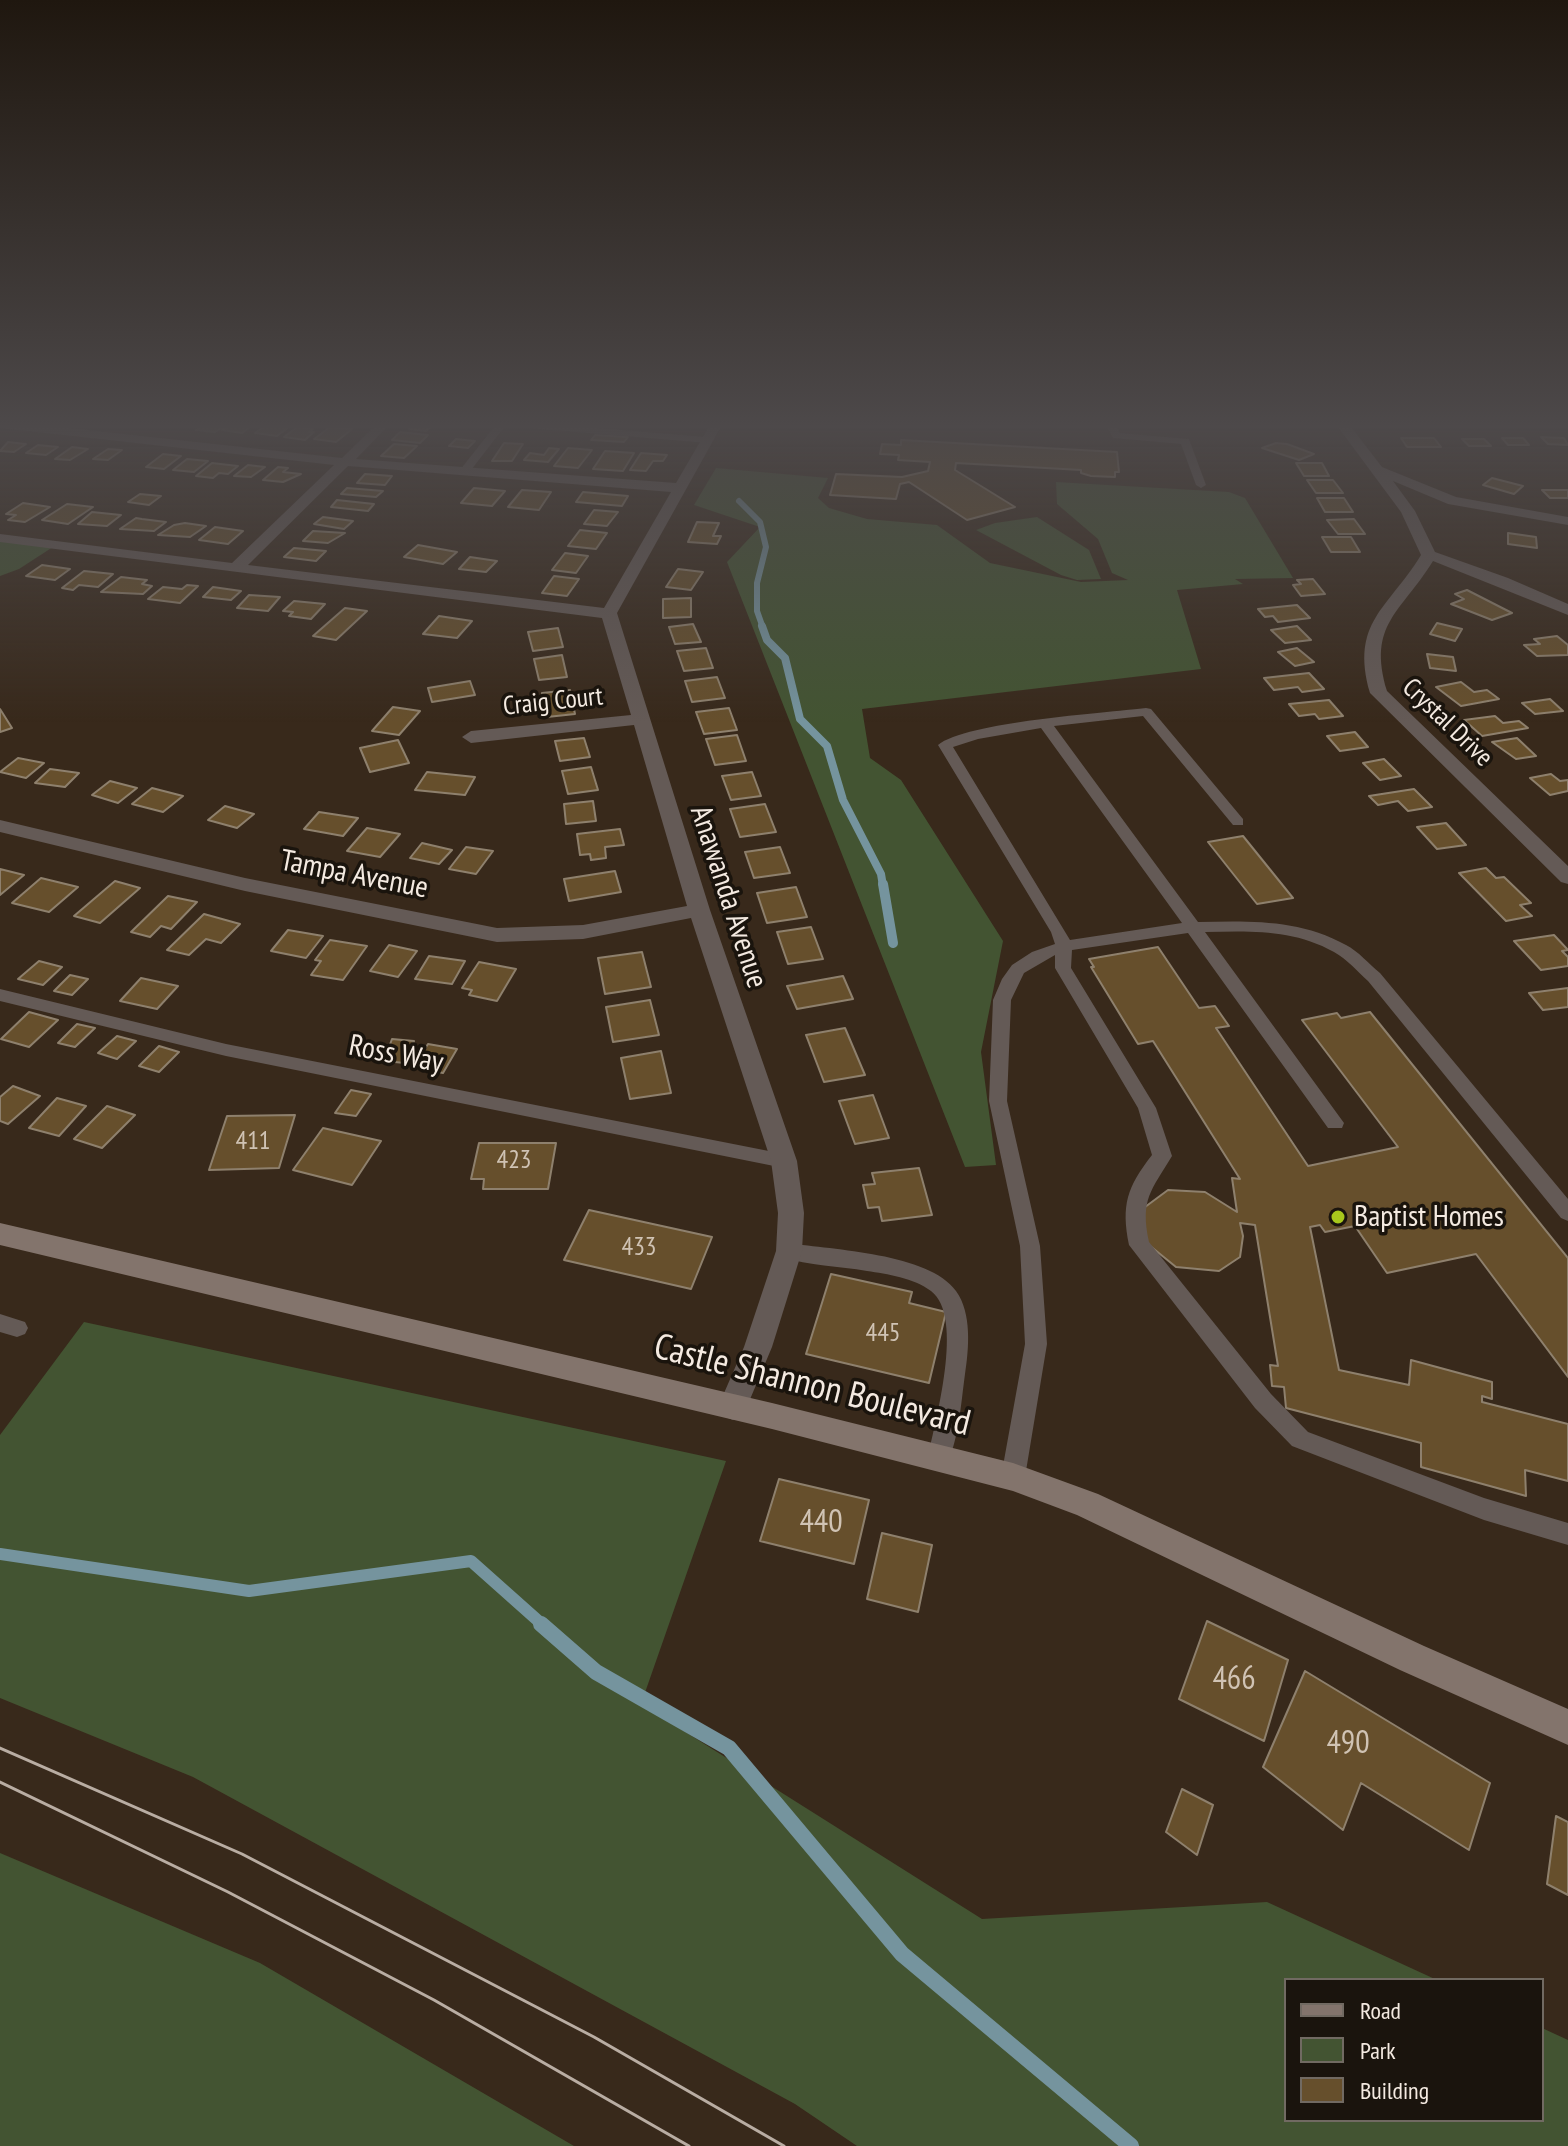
<!DOCTYPE html>
<html>
<head>
<meta charset="utf-8">
<style>
  body { margin:0 }
  #map { position:relative; width:1568px; height:2146px; overflow:hidden; background:#38291b; font-family:"PT Sans Narrow",sans-serif }
  canvas { display:block }
  .legend { position:absolute; left:1284px; top:1978px; width:260px; height:144px; box-sizing:border-box; background:#1a140d; border:2px solid #716a62; margin:0; padding:10px 14px; list-style:none; font-size:24px; color:#f4eae1 }
  .legend li { display:flex; align-items:center; gap:16px; height:40px }
  .legend b { width:40px; border:2px solid #716a62 }
</style>
</head>
<body>
<div id="map">
<canvas width="1568" height="2146"></canvas>
<ul class="legend">
<li><b style="height:10px;background:#83746c"></b>Road</li>
<li><b style="height:22px;background:#435432"></b>Park</li>
<li><b style="height:22px;background:#664f2c"></b>Building</li>
</ul>
</div>
<script>
const g = document.querySelector('canvas').getContext('2d');
g.lineJoin = 'round';
function fill(path, color) { g.fillStyle = color; g.fill(path, 'evenodd'); }
function strokePath(path, color, width, dash) { g.strokeStyle = color; g.lineWidth = width; g.lineCap = dash ? 'butt' : 'round'; g.setLineDash(dash || []); g.stroke(path); }
function label(font, color, halo, rows, align = 'center') {
  g.font = font + ' "PT Sans Narrow",sans-serif'; g.lineWidth = 7; g.setLineDash([]); g.textBaseline = 'middle'; g.strokeStyle = halo; g.fillStyle = color; for (const [text, x, y, turn = 0] of rows) {
    g.save(); g.translate(x, y); g.rotate((+turn || 0) * Math.PI / 180); g.textAlign = isNaN(turn) ? turn : align; if (halo) g.strokeText(text, 0, 0); g.fillText(text, 0, 0); g.restore();
  }
}
fill(new Path2D(`
  M716,468L828,478L818,498L829,508L867,519L937,525L990,563L1081,582L1128,580L1112,573L1098,539L1057,504L1056,482L1229,492L1245,498L1293,578L1235,579L1243,584L1177,590L1201,669L862,709L870,758L901,780L1003,941L981,1052L996,1165L965,1167L727,562L760,527L694,505Z
  M1037,517L1089,550L1101,579L1077,580L1061,575L976,530L995,523Z
  M0,538L56,545L19,569L0,576Z
  M84,1322L726,1461L641,1704L982,1919L1267,1902L1437,1980H1286V2120H1542V2028L1568,2040V2146H857L795,2104L193,1777L0,1698V1435Z
  M0,1853L260,1963L574,2146H0Z`), '#435432');
strokePath(new Path2D(`
  M739,501L760,522L766,547L757,583V611L763,628`), '#75949e', 6);
strokePath(new Path2D(`
  M762,626L767,640L785,658L800,719L827,746L843,800L881,874L883,886`), '#75949e', 8);
strokePath(new Path2D(`
  M883,884L893,943`), '#75949e', 10);
strokePath(new Path2D(`
  M0,1554L249,1591L471,1561L544,1626`), '#75949e', 12);
strokePath(new Path2D(`
  M541,1624L596,1672L729,1748L902,1954L1131,2146`), '#75949e', 16);
const building = new Path2D(`
  M207,423H229L215,432L196,430Z
  M232,423H255L242,433L222,430Z
  M269,423H294L277,436L255,433Z
  M417,423H435L426,431L409,429Z
  M297,427L313,429L309,432H314L305,440L284,437Z
  M330,427L352,429L336,442L314,439Z
  M400,432L428,435L420,443L392,440Z
  M595,435L628,437L624,442L591,440Z
  M1541,437L1564,438L1568,445L1548,444Z
  M1401,438H1434L1441,447H1407Z
  M1502,438H1523L1529,445H1508Z
  M456,439L475,441L468,448L449,446Z
  M1462,439H1484L1491,446H1469Z
  M901,440L1117,452L1119,472H1115V477L1091,476L1081,473V470L956,463L955,470L1015,507L967,520L909,482L900,484L896,499L830,495L836,474L902,477L928,471L930,462L898,460L899,455L880,454L882,444L901,445Z
  M8,442L26,444L14,452L0,451Z
  M504,443L523,444L512,461H492Z
  M1276,443L1287,444L1314,454L1299,460L1262,448Z
  M394,444L417,446L404,458L381,456Z
  M38,445L58,447L46,455L26,453Z
  M72,447L88,449L70,460L55,459Z
  M549,448L559,449L548,462L524,460L530,453L544,455Z
  M568,448L592,450L578,468L554,466Z
  M108,449L122,450L108,460L93,459Z
  M605,451L634,453L623,471L593,469Z
  M641,453L667,455L663,461H653L646,471L630,470Z
  M163,454L181,456L164,469L146,467Z
  M187,459L208,461L194,472L173,470Z
  M212,463L238,466L228,474L219,473L213,478L196,476Z
  M1296,463H1322L1329,476H1304Z
  M248,465L265,467L251,477L234,476Z
  M278,467L288,468L283,472L301,474L283,482L263,480Z
  M365,474L392,476L385,485L357,483Z
  M1492,478L1523,486L1514,494L1483,485Z
  M1307,480H1333L1343,493H1316Z
  M347,488L383,491L376,497L341,494Z
  M474,488L505,491L492,506L461,503Z
  M522,490L551,492L539,510L508,507Z
  M1542,490H1568V498H1550Z
  M583,492L628,496L622,506L576,502Z
  M140,494L161,496L149,505L128,502Z
  M1317,498H1344L1353,512H1325Z
  M337,500L374,504L368,511L331,507Z
  M23,503L50,507L25,522L8,520L16,515L6,514Z
  M67,504L93,507L68,524L42,520Z
  M594,510L618,512L607,526L584,524Z
  M92,512L121,515L107,526L78,524Z
  M323,517L353,521L344,529L314,524Z
  M136,518L142,519L166,522L154,531L120,529Z
  M1354,519L1365,534H1338L1327,520Z
  M697,522L719,523L713,536H721L717,544L688,542Z
  M185,523L206,526L190,537L158,535L174,525Z
  M215,527L243,531L228,544L199,540Z
  M580,530L607,533L596,549L568,546Z
  M313,531L345,533L328,543L303,541Z
  M1508,533L1536,537L1537,548L1508,544Z
  M1322,537H1351L1360,552H1331Z
  M418,545L457,552L443,564L404,557Z
  M294,548L326,551L316,561L284,557Z
  M565,553L588,556L576,573L552,570Z
  M470,557L497,561L486,572L459,569Z
  M42,565L70,569L55,580L26,576Z
  M678,569L703,572L691,590L666,587Z
  M84,571L113,574L98,587L79,585L73,590L62,588Z
  M554,576L579,579L567,596L542,593Z
  M121,577L147,580L142,584L152,586L143,594L101,592Z
  M1313,579L1325,594L1301,596L1293,585L1301,584L1297,580Z
  M187,585L198,586L180,603L148,599L163,587L182,589Z
  M213,587L241,591L231,600L203,597Z
  M1467,590L1512,613L1492,620L1451,604L1464,599L1455,594Z
  M249,595L280,597L268,611L237,608Z
  M691,598V617L663,618V599Z
  M294,601L325,604L311,619L289,616L293,612L283,611Z
  M1297,605L1310,618L1278,622L1273,616L1265,617L1258,609Z
  M345,608L367,611L336,640L313,636Z
  M439,616L472,621L457,638L423,634Z
  M1437,623L1462,629L1455,641L1430,634Z
  M693,624L701,642L675,644L669,627Z
  M1297,626L1311,640L1285,643L1271,630Z
  M558,628L563,647L533,651L528,632Z
  M1557,636L1568,645V655L1537,656L1524,645L1540,644L1534,639Z
  M706,648L713,668L684,671L677,651Z
  M1297,648L1314,662L1295,666L1278,652Z
  M1427,654L1453,657L1456,671L1430,668Z
  M562,655L567,677L539,680L534,659Z
  M1309,673L1324,689L1302,692L1298,687L1274,690L1264,678Z
  M717,677L725,698L692,702L685,681Z
  M470,681L475,695L432,702L428,688Z
  M1461,682L1474,692L1487,690L1499,699L1461,706L1436,687Z
  M570,690L575,714L547,717L542,693Z
  M1550,699L1563,711L1535,714L1522,703Z
  M1329,700L1343,716L1319,719L1315,714L1299,716L1289,704Z
  M393,707L420,711L399,735L372,731Z
  M729,708L737,730L704,734L696,712Z
  M0,709L12,728L0,732Z
  M1495,716L1503,723L1519,721L1528,728L1482,736L1464,720Z
  M1355,732L1368,747L1340,751L1327,736Z
  M737,735L746,761L715,765L706,739Z
  M584,738L590,757L560,761L555,741Z
  M1517,738L1536,756L1516,759L1492,742Z
  M398,740L409,763L370,772L360,748Z
  M18,758L44,763L26,778L0,772Z
  M1384,759L1401,776L1380,780L1363,763Z
  M591,767L598,790L568,794L562,771Z
  M50,769L79,773L65,787L35,783Z
  M427,772L475,777L465,795L415,790Z
  M752,772L761,796L731,800L722,776Z
  M1551,774L1560,781L1568,780V791L1550,795L1530,778Z
  M110,781L137,788L118,803L92,795Z
  M152,788L183,796L163,812L132,804Z
  M1414,789L1432,807L1408,811L1398,801L1378,805L1369,796Z
  M593,801L596,821L566,824L564,804Z
  M765,804L776,832L740,837L730,809Z
  M225,806L254,814L237,828L208,820Z
  M319,812L358,818L343,836L304,829Z
  M1446,823L1466,845L1437,849L1417,827Z
  M367,828L400,834L380,857L347,851Z
  M620,829L624,845L605,847L606,858L591,860L590,854L580,855L577,834Z
  M1243,836L1293,898L1257,904L1208,842Z
  M422,843L452,850L439,864L410,858Z
  M466,847L493,851L476,874L449,869Z
  M780,847L790,873L754,878L745,852Z
  M1486,868L1496,878L1504,877L1531,903L1520,905L1532,916L1506,921L1459,873Z
  M0,869L24,875L0,895Z
  M615,871L621,892L569,901L564,879Z
  M41,878L78,887L49,912L12,903Z
  M115,881L140,888L100,923L74,916Z
  M796,887L807,917L767,923L757,893Z
  M168,896L197,902L171,929L161,926L150,937L131,932Z
  M204,914L240,924L221,943L206,939L189,955L167,950Z
  M811,927L823,959L788,964L777,932Z
  M288,930L323,936L306,958L271,951Z
  M1554,935L1568,950L1562,951L1568,957V966L1541,970L1514,941Z
  M330,940L367,946L343,980L311,975L321,961L315,960Z
  M389,945L417,951L398,977L370,971Z
  M1158,947L1199,1008L1215,1006L1229,1026L1216,1028L1308,1166L1398,1147L1302,1020L1337,1013L1341,1018L1370,1012L1568,1258V1377L1476,1254L1387,1273L1355,1226L1325,1232L1320,1225L1310,1227L1339,1370L1409,1385L1411,1360L1492,1382V1399L1482,1396V1402L1568,1424V1481L1525,1470L1526,1496L1421,1467V1443L1286,1408L1284,1387L1272,1386L1270,1365L1278,1366L1255,1225L1240,1223L1243,1236L1240,1257L1219,1271L1176,1267L1144,1241L1141,1210L1168,1190L1205,1192L1237,1212L1232,1178L1240,1179L1153,1041L1138,1044L1091,967H1094L1089,959Z
  M642,952L651,987L605,994L598,958Z
  M429,956L465,961L452,984L415,979Z
  M39,961L62,967L43,985L18,979Z
  M479,962L516,969L497,1001L469,995L472,990L462,988Z
  M70,975L88,979L72,995L54,991Z
  M843,976L853,999L797,1009L787,986Z
  M141,978L178,986L157,1009L120,1001Z
  M1568,988V1007L1543,1010L1529,993Z
  M650,1000L659,1035L613,1042L606,1007Z
  M29,1012L58,1020L29,1047L1,1039Z
  M77,1024L95,1028L75,1047L58,1043Z
  M845,1028L865,1075L824,1082L806,1035Z
  M117,1036L136,1041L117,1059L98,1053Z
  M392,1039L414,1041L405,1063L384,1061Z
  M428,1044L457,1049L443,1073L413,1067Z
  M159,1046L179,1052L159,1072L139,1066Z
  M661,1051L671,1093L630,1099L621,1058Z
  M13,1086L40,1096L8,1124L0,1121V1097Z
  M351,1090L371,1094L356,1116L335,1113Z
  M873,1095L889,1138L855,1144L839,1101Z
  M57,1098L86,1106L59,1136L29,1128Z
  M107,1106L135,1115L102,1148L74,1139Z
  M295,1115L279,1168L209,1170L227,1116Z
  M323,1128L381,1141L352,1185L293,1170Z
  M479,1143H556L548,1189H483L484,1179H471Z
  M919,1168L932,1215L882,1221L879,1207L868,1208L863,1185L875,1184L872,1173Z
  M589,1210L712,1237L691,1289L564,1260Z
  M831,1274L912,1292L909,1303L946,1312L929,1383L806,1354Z
  M779,1479L869,1500L854,1564L760,1541Z
  M882,1533L932,1545L918,1612L867,1599Z
  M1207,1621L1288,1660L1264,1741L1179,1699Z
  M1305,1671L1490,1783L1469,1850L1361,1783L1343,1830L1263,1767Z
  M1182,1789L1213,1805L1197,1855L1166,1832Z
  M1556,1816L1568,1822V1895L1547,1884Z`);
fill(building, '#664f2c');
strokePath(building, '#8e806d', 2);
fill(new Path2D(`
  M497,423H535L707,437L712,440L707,443L505,426L468,474H460V470Z
  M1105,423H1115L1120,433L1189,439L1206,485L1201,488L1196,485L1181,444L1113,438Z
  M1146,708L1151,709L1243,819V825H1233L1143,716L1054,726L1198,922C1250,921 1299,919 1346,945C1358,951 1369,964 1380,973L1568,1199V1221L1561,1218L1368,981C1358,972 1347,959 1334,952C1293,929 1251,931 1205,932L1344,1123L1342,1128H1328L1188,933L1072,950L1071,968L1156,1108L1172,1156C1151,1191 1140,1199 1149,1242L1271,1394L1308,1432L1484,1498L1568,1523V1545L1484,1520L1292,1446L1255,1408L1129,1245C1121,1205 1127,1187 1152,1155L1138,1108L1055,968V955L1024,973L1011,1000L1007,1101L1040,1246L1047,1344L1025,1477L1021,1484L1013,1487L1005,1484L1001,1477L1025,1344L1020,1246L989,1101L993,1000L1002,979L1012,965L1032,952L1055,944L1051,932L938,745C966,722 1104,713 1146,708ZM1041,728L1182,923L1070,940L953,747L978,739Z
  M0,989L226,1044L784,1154L791,1156L794,1161L791,1166L784,1168L226,1056L0,1001Z
  M789,1243C833,1250 929,1253 956,1291C972,1313 969,1349 965,1374C961,1403 959,1438 947,1464L939,1467L931,1464L928,1457C935,1421 965,1317 931,1291C914,1278 887,1274 867,1271C839,1266 809,1266 782,1257L779,1251L782,1245Z
  M0,1314L25,1322L28,1328L25,1334L17,1337L0,1332Z`), '#645a56');
fill(new Path2D(`
  M0,423H24L342,458L378,423H391L356,459L676,483L711,423H723L617,613L710,910L797,1161L804,1213L802,1251L772,1347L743,1416L733,1420L723,1416L718,1407L744,1347L776,1251L778,1213L771,1161L691,918L583,939L497,942L245,891L0,832V820L245,878L497,928L583,925L687,906L634,725L471,743L462,737L471,731L631,715L602,618L0,542V534L232,563L334,465L0,428ZM348,466L671,492L604,608L248,565Z
  M1335,423H1348L1382,467L1456,497L1568,517V525L1448,504L1393,481L1415,511L1435,552L1508,578L1568,604V615L1433,561C1401,613 1367,624 1387,691L1568,866V884L1561,882L1370,693C1350,622 1388,609 1421,555L1401,512Z`), '#645a56');
fill(new Path2D(`
  M0,1223L772,1403L1013,1463L1098,1494L1424,1646L1568,1709V1745L1400,1670L1077,1515L1013,1491L772,1429L0,1245Z`), '#83746c');
strokePath(new Path2D(`
  M0,1748L242,1854L594,2037L784,2146
  M0,1782L228,1892L434,2000L689,2146`), '#b9ada3', 3);
const sky = g.createLinearGradient(0, 0, 0, 723);
sky.addColorStop(0, '#1f170f');
sky.addColorStop(0.59, '#4d494a');
sky.addColorStop(1, '#4d494a00');
g.fillStyle = sky;
g.fillRect(0, 0, 1568, 723);
for (const [x, y, r, color] of [
  [1338,1217,8,"#a8c71c"]
]) { const dot = new Path2D(); dot.arc(x, y, r, 0, 2 * Math.PI); g.fillStyle = color; g.fill(dot); strokePath(dot, '#1a140d', 3); }
label('26px', '#f4eae1', '#1a140d', [
  ["Craig Court",553,702,-6],
  ["Crystal Drive",1447,723,44]
]);
label('26px', '#d0c3b4', null, [
  ["411",253,1142],
  ["423",514,1161],
  ["433",639,1248],
  ["445",883,1334]
]);
label('30px', '#f4eae1', '#1a140d', [
  ["Tampa Avenue",354,875,11],
  ["Anawanda Avenue",728,897,72],
  ["Ross Way",396,1055,11]
]);
label('30px', '#f4eae1', '#1a140d', [
  ["Baptist Homes",1354,1217]
], 'left');
label('32px', '#d0c3b4', null, [
  ["440",821,1523],
  ["466",1234,1680],
  ["490",1348,1744]
]);
label('36px', '#f4eae1', '#1a140d', [
  ["Castle Shannon Boulevard",812,1386,14]
]);
</script>
</body>
</html>
